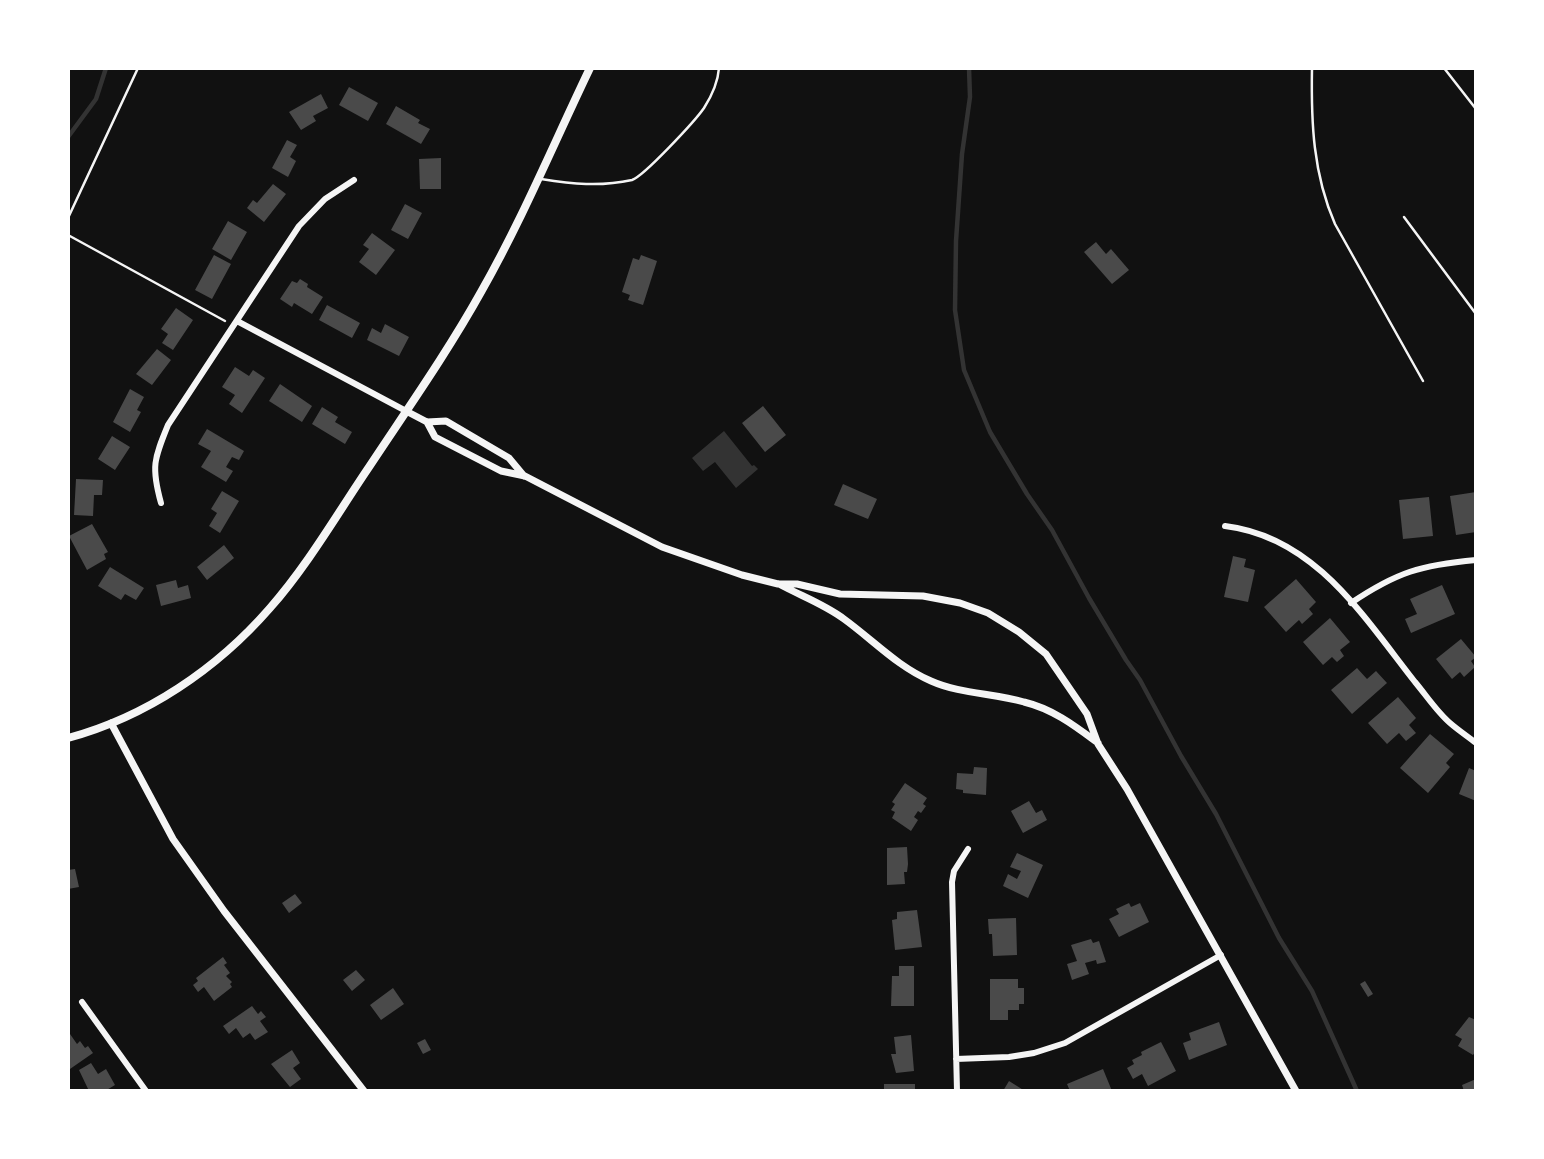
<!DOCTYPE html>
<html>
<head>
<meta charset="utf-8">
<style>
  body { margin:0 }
  #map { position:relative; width:1544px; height:1159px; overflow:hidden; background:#111; font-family:"Fira Sans",sans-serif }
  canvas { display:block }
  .frame { position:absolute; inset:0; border:70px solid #fff; pointer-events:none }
</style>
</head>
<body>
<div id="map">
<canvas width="1544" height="1159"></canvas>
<div class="frame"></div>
</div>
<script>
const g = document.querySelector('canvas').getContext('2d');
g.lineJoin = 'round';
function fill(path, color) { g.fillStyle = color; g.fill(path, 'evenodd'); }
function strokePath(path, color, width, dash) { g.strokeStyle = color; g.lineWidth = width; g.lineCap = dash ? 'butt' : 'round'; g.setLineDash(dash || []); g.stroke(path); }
fill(new Path2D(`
  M724,431L752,466L754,465L758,469L736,488L715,462L703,471L692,458Z`), '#333');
strokePath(new Path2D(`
  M969,68L970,97L962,154L956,241L955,310L964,370L990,432L1027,494L1052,530L1089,598L1126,660L1140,680L1181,756L1216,814L1279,938L1312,991L1357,1091
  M68,137L96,99L106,68`), '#333', 4.5);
fill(new Path2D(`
  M349,87L378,103L368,121L339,105Z
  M321,94L328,108L313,116L316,121L301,130L289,112Z
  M396,106L420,120L418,123L430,129L421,144L386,124Z
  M287,140L297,145L290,157L296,161L288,177L272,168Z
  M441,158V189H420L419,159Z
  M273,184L286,194L264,222L247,208L253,200L257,203Z
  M405,204L422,213L408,239L391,230Z
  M228,221L247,232L231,260L212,249Z
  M372,233L395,250L376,275L359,262L369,249L363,245Z
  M1096,242L1106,254L1111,249L1129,270L1112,284L1084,252Z
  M214,255L231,264L212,299L195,290Z
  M641,255L657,261L643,305L628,300L630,295L622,292L633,258L639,260Z
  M300,279L308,284L307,287L323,297L312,314L294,303L292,307L280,299L292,281L297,283Z
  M327,305L360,323L352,338L319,320Z
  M176,308L193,320L173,350L162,343L168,334L161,329Z
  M385,324L409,337L399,356L367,340L372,328L381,333Z
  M157,349L171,360L152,385L136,374Z
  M235,367L249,376L253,370L265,378L242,413L229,404L235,395L222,387Z
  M280,384L312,406L302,422L269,401Z
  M130,389L144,397L137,410L141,412L130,432L113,422Z
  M763,406L786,435L765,452L742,423Z
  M322,407L338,417L335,422L352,432L345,444L312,424Z
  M207,429L244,451L239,460L232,457L226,467L233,471L226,482L201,467L211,451L198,444Z
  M112,436L130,447L115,470L98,459Z
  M76,479L103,480L102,495H94L93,516L74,515Z
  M843,484L877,499L868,519L834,505Z
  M222,491L239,501L220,533L209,526L217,513L211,509Z
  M1476,492V532L1456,535L1450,496Z
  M1429,497L1433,536L1403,539L1399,500Z
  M92,524L108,552L104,554L106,559L87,570L69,536Z
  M224,545L234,558L207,580L197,567Z
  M1233,556L1246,559L1244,567L1255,570L1248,602L1224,597Z
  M110,567L144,588L136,600L125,594L121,600L98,586Z
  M1296,579L1316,602L1309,609L1313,614L1302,624L1299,620L1286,632L1264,607Z
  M176,580L178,588L188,585L191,598L161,606L156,585Z
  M1442,585L1455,614L1411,633L1405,619L1417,614L1410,599Z
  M1330,618L1350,642L1340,650L1344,656L1337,662L1332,657L1323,665L1303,642Z
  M1461,639L1476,657L1471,661L1475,667L1464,677L1460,672L1452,679L1436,659Z
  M1357,668L1367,679L1376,671L1387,683L1352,714L1331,690Z
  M1398,697L1416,718L1409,725L1416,733L1406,741L1399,733L1387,744L1368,723Z
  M1430,734L1454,754L1446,763L1450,767L1428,793L1400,768Z
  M974,767L987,768L986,795L963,793V790L956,789L957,773L973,774Z
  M1469,768L1476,771V801L1459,794Z
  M905,783L927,798L923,804L926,806L921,813L918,811L914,817L918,820L911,831L892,818L895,812L891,810L895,804L892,802Z
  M1029,801L1036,813L1042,810L1047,820L1023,833L1011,811Z
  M907,847L908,864L907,872H904L905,884L887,885V848Z
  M1017,853L1043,865L1028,898L1003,886L1008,874L1017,879L1021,871L1010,867Z
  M75,869L79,887L68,889V870Z
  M295,894L302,903L289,913L282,903Z
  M1129,903L1131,907L1140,903L1149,922L1119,937L1109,919L1119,914L1116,909Z
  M917,910L922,947L895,950L892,920L897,919V912Z
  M1016,918L1017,955L993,956L992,934H989L988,919Z
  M1091,939L1093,943L1099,941L1106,962L1097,964L1096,960L1085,963L1089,974L1072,980L1067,964L1077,961L1071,945Z
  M223,957L227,963L224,965L230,973L226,976L232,982L230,984L232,987L214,1001L204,987L198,992L193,985L198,981L196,978Z
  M899,966H914V1006H891L892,976H899Z
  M356,970L365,980L352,991L343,980Z
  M990,979H1018V988H1024V1004H1019V1010H1008V1020H990Z
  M1365,981L1373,994L1368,997L1360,984Z
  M393,988L404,1004L381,1020L370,1005Z
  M252,1006L258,1014L261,1011L266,1017L260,1021L268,1032L255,1040L250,1033L243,1038L236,1028L229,1034L223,1026Z
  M1469,1017L1476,1020V1051L1473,1055L1458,1046L1462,1039L1455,1035Z
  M1219,1022L1227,1045L1189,1060L1183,1043L1191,1040L1189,1033Z
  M70,1034L77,1044L80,1041L85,1048L88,1046L93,1053L70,1069L68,1066V1036Z
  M911,1035L914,1071L896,1073L891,1054H896L894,1037Z
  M425,1039L431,1050L423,1054L417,1043Z
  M1161,1042L1176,1071L1148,1086L1142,1074L1133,1079L1127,1068L1134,1064L1132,1060L1142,1055L1141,1052Z
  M292,1050L300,1063L293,1068L301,1079L290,1087L271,1064Z
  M91,1063L98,1074L106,1069L115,1085L105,1091H89L79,1070Z
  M1103,1069L1112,1091H1070L1067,1084Z
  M1476,1079V1091H1464L1462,1085Z
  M1009,1081L1025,1091H1003Z
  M884,1084H915V1091H884Z`), '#4a4a4a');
strokePath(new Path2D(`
  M1404,217L1476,314
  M68,218L138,68
  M68,235L225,321`), '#f5f5f5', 2.5);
strokePath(new Path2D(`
  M1312,68C1311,122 1313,174 1335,224L1423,381
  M1444,68L1476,109
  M541,179C572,184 600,187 632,180C644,176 695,121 704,108C711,97 718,81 719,68`), '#f5f5f5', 2.5);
strokePath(new Path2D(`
  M237,321L406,411
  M161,503C151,467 154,459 168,425L299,226L325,199L354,180
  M1225,526C1315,537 1363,616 1415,682C1426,695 1437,712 1450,723C1458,730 1467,736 1476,743
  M1351,603C1397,572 1421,565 1476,560
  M82,1002L146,1091
  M956,1059L1009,1057L1034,1053L1065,1043L1221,955
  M957,1091L952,882L954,871L968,849`), '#f5f5f5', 6);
strokePath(new Path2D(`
  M406,411L427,422L446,421L509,458L524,476
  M427,422L435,437L501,471L525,476L662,547L742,575L778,584H797L840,594L923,596L960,603L988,613L1019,632L1046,654L1087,714L1098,744L1127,789L1296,1091
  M779,584C801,596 824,604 844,619C873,640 898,667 931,681C960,694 993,693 1024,702C1053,709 1075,726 1098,743
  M111,723L173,839L224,911L364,1091`), '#f5f5f5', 7);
strokePath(new Path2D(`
  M68,738C146,717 217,669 270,608C307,566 336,516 367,470C406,411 447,353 481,292C522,220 554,143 590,68`), '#f5f5f5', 8);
</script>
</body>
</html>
